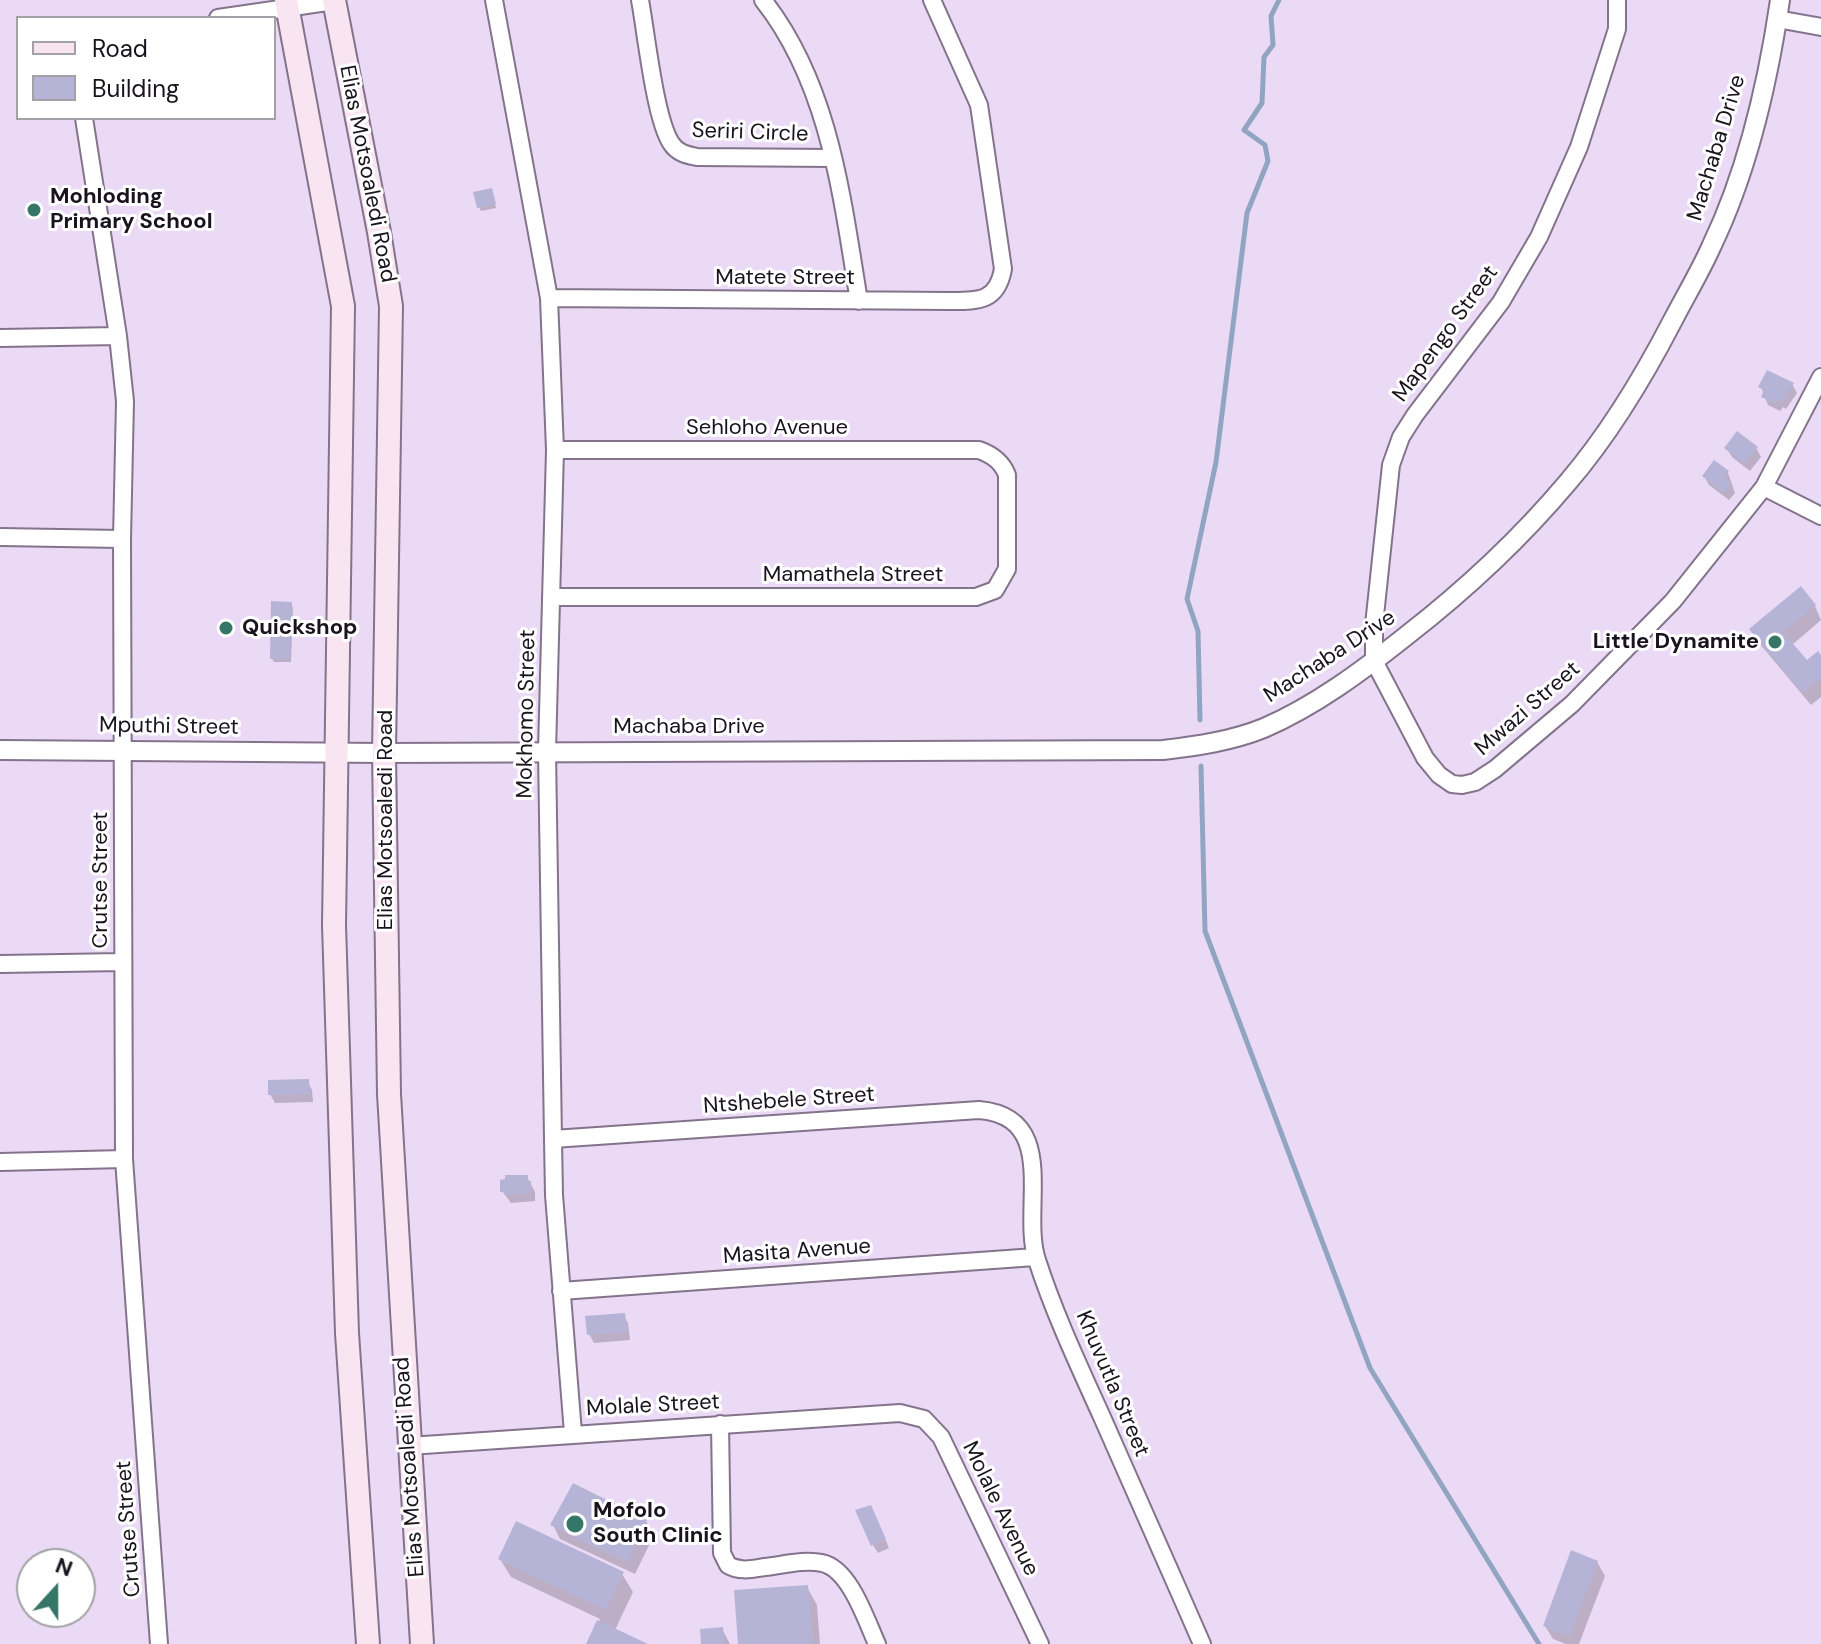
<!DOCTYPE html>
<html>
<head>
<meta charset="utf-8">
<style>
  body { margin:0 }
  #map { position:relative; width:1821px; height:1644px; overflow:hidden; background:#ebdaf5; font-family:"DM Sans",sans-serif }
  canvas { display:block }
  .legend { position:absolute; left:16px; top:16px; width:260px; height:104px; box-sizing:border-box; background:#fff; border:2px solid #a3a1a5; margin:0; padding:10px 14px; list-style:none; font-size:24px; color:#19131d }
  .legend li { display:flex; align-items:center; gap:16px; height:40px }
  .legend b { width:40px; border:2px solid #a3a1a5 }
  .north { position:absolute; left:16px; top:1548px; width:80px; height:80px; box-sizing:border-box; background:#fff; border:2px solid #a3a1a5; border-radius:50%; rotate:21deg; font-size:22px; font-weight:700; line-height:32px; text-align:center; color:#19131d }
  .north::after { content:''; display:block; margin:auto; width:28px; height:36px; background:#357666; clip-path:polygon(50% 0,100% 100%,50% 72%,0 100%) }
</style>
</head>
<body>
<div id="map">
<canvas width="1821" height="1644"></canvas>
<ul class="legend">
<li><b style="height:10px;background:#f9e5f1"></b>Road</li>
<li><b style="height:22px;background:#b5b4d7"></b>Building</li>
</ul>
<div class="north">N</div>
</div>
<script>
const g = document.querySelector('canvas').getContext('2d');
g.lineJoin = 'round';
function fill(path, color) { g.fillStyle = color; g.fill(path, 'evenodd'); }
function strokePath(path, color, width, dash) { g.strokeStyle = color; g.lineWidth = width; g.lineCap = dash ? 'butt' : 'round'; g.setLineDash(dash || []); g.stroke(path); }
function label(font, color, halo, rows, align = 'center') {
  g.font = font + ' "DM Sans",sans-serif'; g.lineWidth = 6; g.setLineDash([]); g.textBaseline = 'middle'; g.strokeStyle = halo; g.fillStyle = color; for (const [text, x, y, turn = 0] of rows) {
    g.save(); g.translate(x, y); g.rotate((+turn || 0) * Math.PI / 180); g.textAlign = isNaN(turn) ? turn : align; if (halo) g.strokeText(text, 0, 0); g.fillText(text, 0, 0); g.restore();
  }
}
fill(new Path2D(`
  M493,194L496,208L481,211L479,207Z
  M1792,384L1797,393L1786,409L1783,407L1780,411L1768,405L1761,387Z
  M1756,448L1761,457L1750,471L1732,457L1727,449Z
  M1728,473L1735,493L1729,500L1709,485L1704,476Z
  M291,604L293,608L291,662H274L272,659Z
  M1815,606L1821,620L1792,645L1807,663L1821,658V697L1811,705L1759,643L1752,630Z
  M307,1081L312,1090L313,1102L275,1103L270,1094Z
  M527,1177L535,1192V1201L511,1203L502,1191Z
  M623,1315L628,1323L630,1340L594,1343L589,1334Z
  M875,1516L889,1548L878,1553L873,1545Z
  M646,1521L654,1535L635,1574L560,1539L553,1525Z
  M500,1559L622,1574L633,1592L615,1630L643,1644H588L600,1619L511,1577Z
  M1597,1562L1605,1576L1579,1644H1566L1553,1639L1545,1626Z
  M807,1587L817,1605L820,1644H740Z
  M722,1629L730,1644H703Z`), '#0003');
strokePath(new Path2D(`
  M1200,720L1198,631L1187,599L1216,462L1247,213L1268,161L1265,145L1244,130L1262,103L1264,57L1273,45L1271,16L1279,0
  M1201,766L1205,931L1370,1368L1539,1644`), '#91a5c3', 5);
fill(new Path2D(`
  M492,188L496,204L477,208L473,192Z
  M1767,370L1794,383L1782,402L1778,400L1776,404L1761,397L1764,390L1758,387Z
  M1737,431L1758,447L1745,464L1724,448Z
  M1714,460L1729,471L1724,478L1731,483L1724,493L1702,476Z
  M1801,586L1816,605L1783,632L1807,660L1818,651L1821,655V678L1802,693L1749,629Z
  M271,601L292,602L290,659H270Z
  M309,1079L310,1094L268,1095V1080Z
  M505,1175H528V1181H531V1193L504,1195V1192H500V1180L505,1179Z
  M625,1313L627,1332L587,1335L585,1316Z
  M573,1483L647,1520L627,1562L550,1525Z
  M871,1505L886,1539L871,1546L855,1510Z
  M516,1521L624,1572L606,1610L498,1559Z
  M1571,1550L1598,1561L1570,1636L1543,1626Z
  M808,1585L813,1644H738L734,1590Z
  M597,1620L648,1644H586Z
  M723,1627L724,1644H701L700,1629Z`), '#b5b4d7');
const minor = new Path2D(`
  M494,0L549,298L555,450L547,751L553,1139L554,1195L573,1433
  M640,0C646,32 655,119 671,143C677,153 687,155 697,157L833,158
  M763,0C830,85 842,198 859,301
  M1617,0V29L1579,147L1539,237L1501,302L1415,415L1401,437L1391,465L1374,625V661L1425,758L1439,775L1452,784L1462,785L1475,782L1495,769L1572,704L1673,601L1764,487L1821,377
  M218,18L334,1
  M1777,19L1821,27
  M84,118L118,336L125,401L122,539L124,1159L159,1644
  M549,298L950,301C978,301 997,302 1003,269L979,105L932,0
  M0,338L118,336
  M1764,487L1821,516
  M0,537L122,539
  M551,597H976L995,590L1007,569V475C1002,462 993,455 979,450H555
  M0,964L123,962
  M553,1139L979,1110C1061,1117 1020,1209 1037,1260C1054,1313 1079,1366 1102,1417C1135,1492 1169,1568 1202,1644
  M0,1162L124,1159
  M561,1291L1035,1257
  M720,1424L722,1553L728,1565C740,1572 752,1569 765,1567C783,1565 804,1559 822,1563C850,1569 866,1620 877,1644
  M409,1446L900,1413L924,1419L941,1437L1040,1644`);
const tertiary = new Path2D(`
  M0,750L384,753L1163,750C1197,746 1232,741 1264,728C1315,706 1362,671 1406,636C1464,591 1520,539 1568,482C1610,433 1644,376 1673,320C1686,295 1701,270 1712,245C1748,170 1768,82 1780,0`);
const secondary = new Path2D(`
  M286,0L343,306L334,925L347,1333L368,1644
  M334,0L379,232L391,306L384,753L389,1094L422,1644`);
strokePath(minor, '#83738b', 20);
strokePath(tertiary, '#83738b', 22);
strokePath(secondary, '#83738b', 26);
strokePath(minor, '#fff', 16);
strokePath(tertiary, '#fff', 18);
strokePath(secondary, '#f9e5f1', 22);
for (const [x, y, r, color] of [
  [34,210,8,"#357666"],
  [226,628,8,"#357666"],
  [1775,642,8,"#357666"],
  [575,1524,10,"#357666"]
]) { const dot = new Path2D(); dot.arc(x, y, r, 0, 2 * Math.PI); g.fillStyle = color; g.fill(dot); strokePath(dot, '#fff', 3); }
label('22px', '#19131d', '#fff', [
  ["Seriri Circle",750,133,2],
  ["Machaba Drive",1717,148,-73],
  ["Elias Motsoaledi Road",367,174,79],
  ["Matete Street",785,278],
  ["Mapengo Street",1446,334,-54],
  ["Sehloho Avenue",767,428],
  ["Mamathela Street",853,575],
  ["Machaba Drive",1330,657,-33],
  ["Mwazi Street",1528,709,-41],
  ["Mokhomo Street",527,714,-89],
  ["Mputhi Street",169,727,1],
  ["Machaba Drive",689,727],
  ["Elias Motsoaledi Road",386,820,-90],
  ["Crutse Street",101,880,-90],
  ["Ntshebele Street",789,1101,-4],
  ["Masita Avenue",797,1252,-4],
  ["Khuvutla Street",1112,1384,67],
  ["Molale Street",653,1406,-3],
  ["Elias Motsoaledi Road",410,1467,-94],
  ["Molale Avenue",1000,1509,64],
  ["Crutse Street",129,1529,-94]
]);
label('bold 22px', '#19131d', '#fff', [
  ["Mohloding",50,197],
  ["Primary School",50,222],
  ["Quickshop",242,628],
  ["Little Dynamite",1759,642,"right"],
  ["Mofolo",593,1511],
  ["South Clinic",593,1536]
], 'left');
</script>
</body>
</html>
